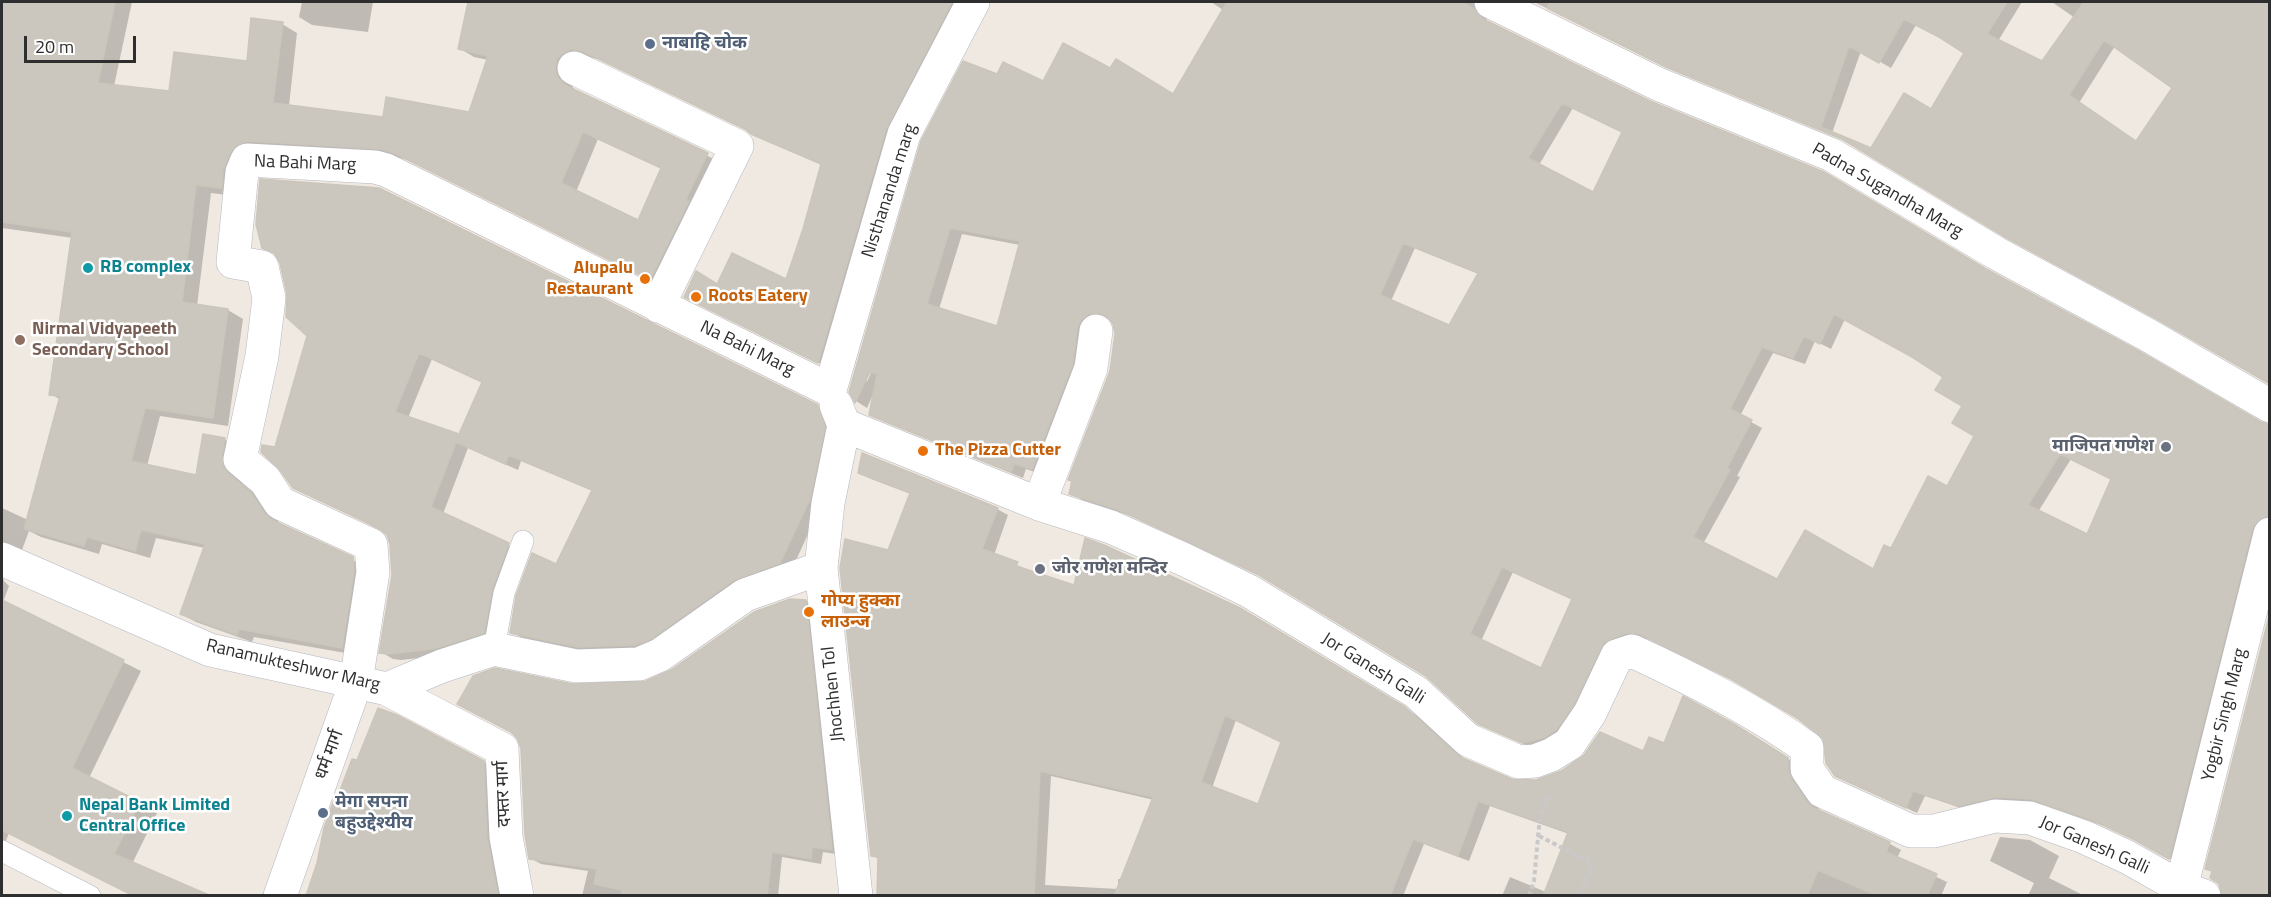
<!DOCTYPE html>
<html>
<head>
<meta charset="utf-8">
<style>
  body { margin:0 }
  #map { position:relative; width:2271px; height:897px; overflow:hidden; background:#efe9e1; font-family:"Titillium Web",sans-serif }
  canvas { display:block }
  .frame { position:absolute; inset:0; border:3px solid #2e2e2e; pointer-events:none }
  .scale { position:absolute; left:24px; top:36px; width:112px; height:27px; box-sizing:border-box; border:3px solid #2e2e2e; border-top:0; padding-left:8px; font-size:18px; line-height:21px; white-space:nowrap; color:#2e2e2e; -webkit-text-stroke:4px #fff; paint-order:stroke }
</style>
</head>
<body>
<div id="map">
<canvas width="2271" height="897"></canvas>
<div class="frame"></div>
<div class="scale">20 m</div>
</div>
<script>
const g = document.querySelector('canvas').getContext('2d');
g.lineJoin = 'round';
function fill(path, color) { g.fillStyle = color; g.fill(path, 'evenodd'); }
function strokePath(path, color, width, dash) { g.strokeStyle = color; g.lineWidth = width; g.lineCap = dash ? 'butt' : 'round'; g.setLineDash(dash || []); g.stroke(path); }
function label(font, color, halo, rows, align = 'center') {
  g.font = font + ' "Titillium Web","Noto Sans Devanagari",sans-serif'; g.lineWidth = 5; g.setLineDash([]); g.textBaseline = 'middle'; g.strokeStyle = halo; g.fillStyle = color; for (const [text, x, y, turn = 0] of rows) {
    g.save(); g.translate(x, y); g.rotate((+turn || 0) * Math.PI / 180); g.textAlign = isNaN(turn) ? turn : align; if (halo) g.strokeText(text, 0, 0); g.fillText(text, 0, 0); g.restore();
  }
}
fill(new Path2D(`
  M2,2H132L114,86L171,93L248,63L282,24L297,33L289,106L384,118L470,114L488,60L474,57L459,48L470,2H972L901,137L833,370L700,305L718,286L786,281L804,229L823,165L768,142L750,132L598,59L588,57L570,79L573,88L577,92L722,163L665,287L411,161L396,157L263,149L236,196L211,193L197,306L228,310L243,319L228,426L160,416L147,466L197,477L204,436L225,440L240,449L237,476L243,484L266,503L280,524L368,568L357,655L254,637L252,642L196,622L181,614L205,548L156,538L150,558L102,544L99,554L41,537L29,531L22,550L2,565V508L28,520L61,400L51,394L73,238L2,228ZM598,139L662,169L639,222L576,192Z
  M302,2H373L368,32L312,25L299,17Z
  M1211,2H1485L1483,11L1487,21L1491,25L1991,273L2260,424L2270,426V526L2180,864L2148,846L2104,826L2044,805L2008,803L1970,811L1925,796L1917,813L1836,775L1825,738L1798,717L1742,684L1652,639H1638L1567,736L1535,749L1491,730L1479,723L1427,675L1269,580L1131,516L1082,500L1071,493L1111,371L1116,334L1115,324L1111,318L1101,319L1044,475L1026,469L1023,478L882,421L871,414L874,392L867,408L856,401L851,392L998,75L1044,83L1111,70L1173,96L1223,10ZM1573,108L1624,132L1594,194L1539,165ZM962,234L1020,245L998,328L939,309ZM1415,248L1479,274L1450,327L1391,301ZM1845,319L1916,358L1946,377L1964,406L1976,436L1947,488L1874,571L1777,581L1703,544L1740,477L1737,476L1762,428L1740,416L1773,353L1805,364L1815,341L1831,349ZM874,366L867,382V375ZM2071,459L2112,479L2088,536L2038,512ZM1513,572L1574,600L1542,670L1481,641Z
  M1534,2H2022L1998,41L2043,63L2075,18L2052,2H2094L2108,11L2116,2H2270V382L1853,144L1679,73ZM1916,25L1966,52L1932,111L1871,150L1832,133L1861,51L1891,68ZM2115,46L2174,88L2137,142L2079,103Z
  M308,336L817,406L830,413L821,506L792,569L663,645L591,653L524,639L511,632L557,566L593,491L521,461L518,470L468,448L443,514L520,551L496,639L446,655L401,660L393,659L381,652L393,575L391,543L388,534L294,487L276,449ZM432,359L484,382L460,436L408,418Z
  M860,472L997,509L1008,515L994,555L1028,570L1075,587L1239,609L1416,715L1468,762L1512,781H1537L1644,753L1665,745L1746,732L1799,766L1802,787L1822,813L1890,844L1901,850L1897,858L1947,882L1941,896H1502L1510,877L1546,892L1569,834L1490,806L1469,861L1424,844L1403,896H1002L880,860L872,855L889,552L911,494L871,479ZM1236,720L1282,742L1259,806L1212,788ZM1051,776L1154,800L1122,879H1118V889L1045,885Z
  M2,575L4,581L9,586L3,602L141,671L89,778L157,813L132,864L201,896H129L130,893L9,833L2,851Z
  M805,601L816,607L842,855L823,852L821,864L782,857L778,896H582L588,871L541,864L530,858L572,686L646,683Z
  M483,762L494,768L507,896H313Z
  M2000,837L2030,840L2059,856L2049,878L2085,896H2028L2034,883L1990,861Z`), '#0003');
const building = new Path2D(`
  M2,2H115L98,83L169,91L174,52L247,61L251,18L283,22L273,103L383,117L386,97L469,112L488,56L458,49L468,2H952L886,129L818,363L684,297L696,271L717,284L732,253L786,279L803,229L821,164L751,134L745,129L582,51L572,49L563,53L557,59L555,70L558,78L565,85L708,153L686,199L689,201L650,280L394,153L380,149L247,141L237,145L230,153L223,170L222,188L196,185L182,302L228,309L213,418L145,408L131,461L196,475L203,434L225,438L222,455L223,466L228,473L251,493L265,514L272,520L353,557L354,571L342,648L239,629L237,635L180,614L205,544L141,530L135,551L87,537L84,546L24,529L60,396L49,395L72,232L2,222ZM583,132L661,168L638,220L561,183Z
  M1227,2H1462L1474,9L1483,19L1650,101L1824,172L1986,269L2137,350L2261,422L2270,425V516L2257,521L2252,529L2169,859L2135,840L2092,820L2031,799L1996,797L1958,806L1913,791L1906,808L1835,776L1826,763L1823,739L1797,718L1731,679L1639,634L1626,633L1604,642L1574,704L1556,730L1543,738L1522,743L1478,724L1426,676L1259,575L1119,510L1069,494L1072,481L1068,480L1110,371L1115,334L1113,324L1108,317L1099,313L1089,314L1081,320L1077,328L1073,363L1032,469L1014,464L1011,472L869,415L877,374L870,372L855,403L849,392L921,141L963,61L997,74L1003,62L1043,81L1063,43L1110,68L1116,59L1173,94ZM1562,103L1622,132L1593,192L1528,158ZM950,228L1020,241L997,326L927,304ZM1403,243L1478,273L1449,325L1380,295ZM1834,314L1912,357L1943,377L1935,390L1962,406L1952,423L1974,436L1947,486L1928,476L1891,548L1884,545L1873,569L1805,530L1777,579L1693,537L1730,470L1727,468L1752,420L1730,409L1762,347L1793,358L1804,336L1820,344ZM2060,454L2111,479L2087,534L2028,505ZM1502,567L1572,599L1541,668L1470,634Z
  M1550,2H2007L1987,34L2042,61L2084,2H2270V384L2155,318L2005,237L1842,139L1666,67L1547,8ZM1904,19L1939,37L1964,53L1931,109L1904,93L1871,148L1821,127L1849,46L1879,63ZM2104,40L2172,88L2136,141L2069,95Z
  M260,179L379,188L818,405L825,427L810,499L780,563L734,580L651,639L635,645L578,647L510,633L516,596L532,553L556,564L592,490L509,455L505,464L456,442L431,507L509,543L492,589L484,633L433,649L388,654L379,653L392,575L390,544L387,535L379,528L293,488L280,470L261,452L262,445L275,447L307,336L286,317L287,294L280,263L274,253L262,248L256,224ZM419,353L482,382L459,434L395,412Z
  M862,453L998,508L982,549L1018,562L1016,566L1074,585L1085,538L1104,545L1240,608L1405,707L1460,757L1512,779L1536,780L1561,771L1584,755L1600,732L1643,751L1649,737L1664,743L1683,696L1734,724L1788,758V770L1792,780L1807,802L1814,808L1890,842L1886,852L1937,874L1927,896H1878L1818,870L1807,896H1543L1568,832L1478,801L1458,856L1413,839L1390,896H1114L1153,797L1040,771L1034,896H877L878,857L871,856L840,568L845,539L888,550L910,493L858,473ZM1225,715L1281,742L1258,804L1201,782Z
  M790,599L806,600L832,850L812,847L811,859L772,852L767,896H621L622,890L594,884L597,869L529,859L525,835L521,748L517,738L511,732L457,704L473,676L495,668L572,684L646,681L671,670L754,612Z
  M2,600L124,660L72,768L140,802L114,854L211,896H134L2,830Z
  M2270,613V896H2222L2219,884L2210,878L2212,871L2205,869Z
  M378,708L397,715L484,761L487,838L498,896H306L317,863L324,828L334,800L336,801L352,759L357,760Z`);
fill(building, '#cbc7bf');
strokePath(building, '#cbc5ba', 1.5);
const service = new Path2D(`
  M494,649L504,593L523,541
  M2,851L90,896`);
const minor = new Path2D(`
  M1491,2L1658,84L1832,155L1996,253L2146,334L2270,406
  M574,68L737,146L658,306
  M830,390L904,134L973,2
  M836,405L844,425L828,503L821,568L856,896
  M844,425L1039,504L1111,527L1183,559L1249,591L1416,692L1468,740L1519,762L1535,761L1551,755L1569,744L1590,713L1617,656L1632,651C1693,679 1752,709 1807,748V769L1822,791L1911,831H1934L1995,816L2030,818L2084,837L2127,857L2182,888L2204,896
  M1039,504L1091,368L1096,331
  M821,568L745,595L660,655L639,664L576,666L494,649L442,666L387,689L356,682L373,572L371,545L280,503L265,480L240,459L262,356L269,298L262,267L233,262L242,172L247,160L375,167L386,170L830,390
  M387,689L502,749L506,837L517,896
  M2179,896L2270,534`);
const tertiary = new Path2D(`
  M2,559L210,650L356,682L280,896`);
strokePath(service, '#b4b7c1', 22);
strokePath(minor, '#b4b7c1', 34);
strokePath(tertiary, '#b4b7c1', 34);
strokePath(new Path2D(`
  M1539,836L1592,863L1580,896
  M1529,896L1534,881L1540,816L1549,794`), '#c9c9c9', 4, [4.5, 3]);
strokePath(service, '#fff', 21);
strokePath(minor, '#fff', 33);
strokePath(tertiary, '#fff', 33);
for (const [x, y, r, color] of [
  [650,44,6,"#5c6f8a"],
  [88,268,6,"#0f9aa8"],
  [645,279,6,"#e8710a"],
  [696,297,6,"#e8710a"],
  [20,340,6,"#8d6e63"],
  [2166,447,6,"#6b7280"],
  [923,451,6,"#e8710a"],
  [1040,569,6,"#6b7280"],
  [809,612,6,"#e8710a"],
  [323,813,6,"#5c6f8a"],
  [67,816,6,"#0f9aa8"]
]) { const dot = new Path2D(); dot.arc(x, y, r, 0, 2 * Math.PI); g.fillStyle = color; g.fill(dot); strokePath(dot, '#fff', 2); }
label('bold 18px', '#4e5e75', '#fff', [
  ["नाबाहि चोक",662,44],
  ["मेगा सपना",335,803],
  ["बहुउद्देश्यीय",335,824]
], 'left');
label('18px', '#2e2e2e', '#fff', [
  ["Na Bahi Marg",305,164,2],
  ["Nisthananda marg",890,191,-72],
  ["Padna Sugandha Marg",1887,191,30],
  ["Na Bahi Marg",747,349,26],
  ["Ranamukteshwor Marg",293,666,13],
  ["Jor Ganesh Galli",1373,669,32],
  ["Jhochhen Tol",834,694,-96],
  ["Yogbir Singh Marg",2225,715,-76],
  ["धर्म मार्ग",330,755,-70],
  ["दफ्तर मार्ग",504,794,-92],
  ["Jor Ganesh Galli",2094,846,24]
]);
label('bold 18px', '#0d838f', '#fff', [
  ["RB complex",100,268],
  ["Nepal Bank Limited",79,806],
  ["Central Office",79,827]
], 'left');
label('bold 18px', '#c56008', '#fff', [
  ["Alupalu",633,269,"right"],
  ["Restaurant",633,290,"right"],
  ["Roots Eatery",708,297],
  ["The Pizza Cutter",935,451],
  ["गोप्य हुक्का",821,602],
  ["लाउन्ज",821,623]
], 'left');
label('bold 18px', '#785e54', '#fff', [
  ["Nirmal Vidyapeeth",32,330],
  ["Secondary School",32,351]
], 'left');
label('bold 18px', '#5b616d', '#fff', [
  ["माजिपत गणेश",2154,447],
  ["जोर गणेश मन्दिर",1052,569,"left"]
], 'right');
</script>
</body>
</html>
